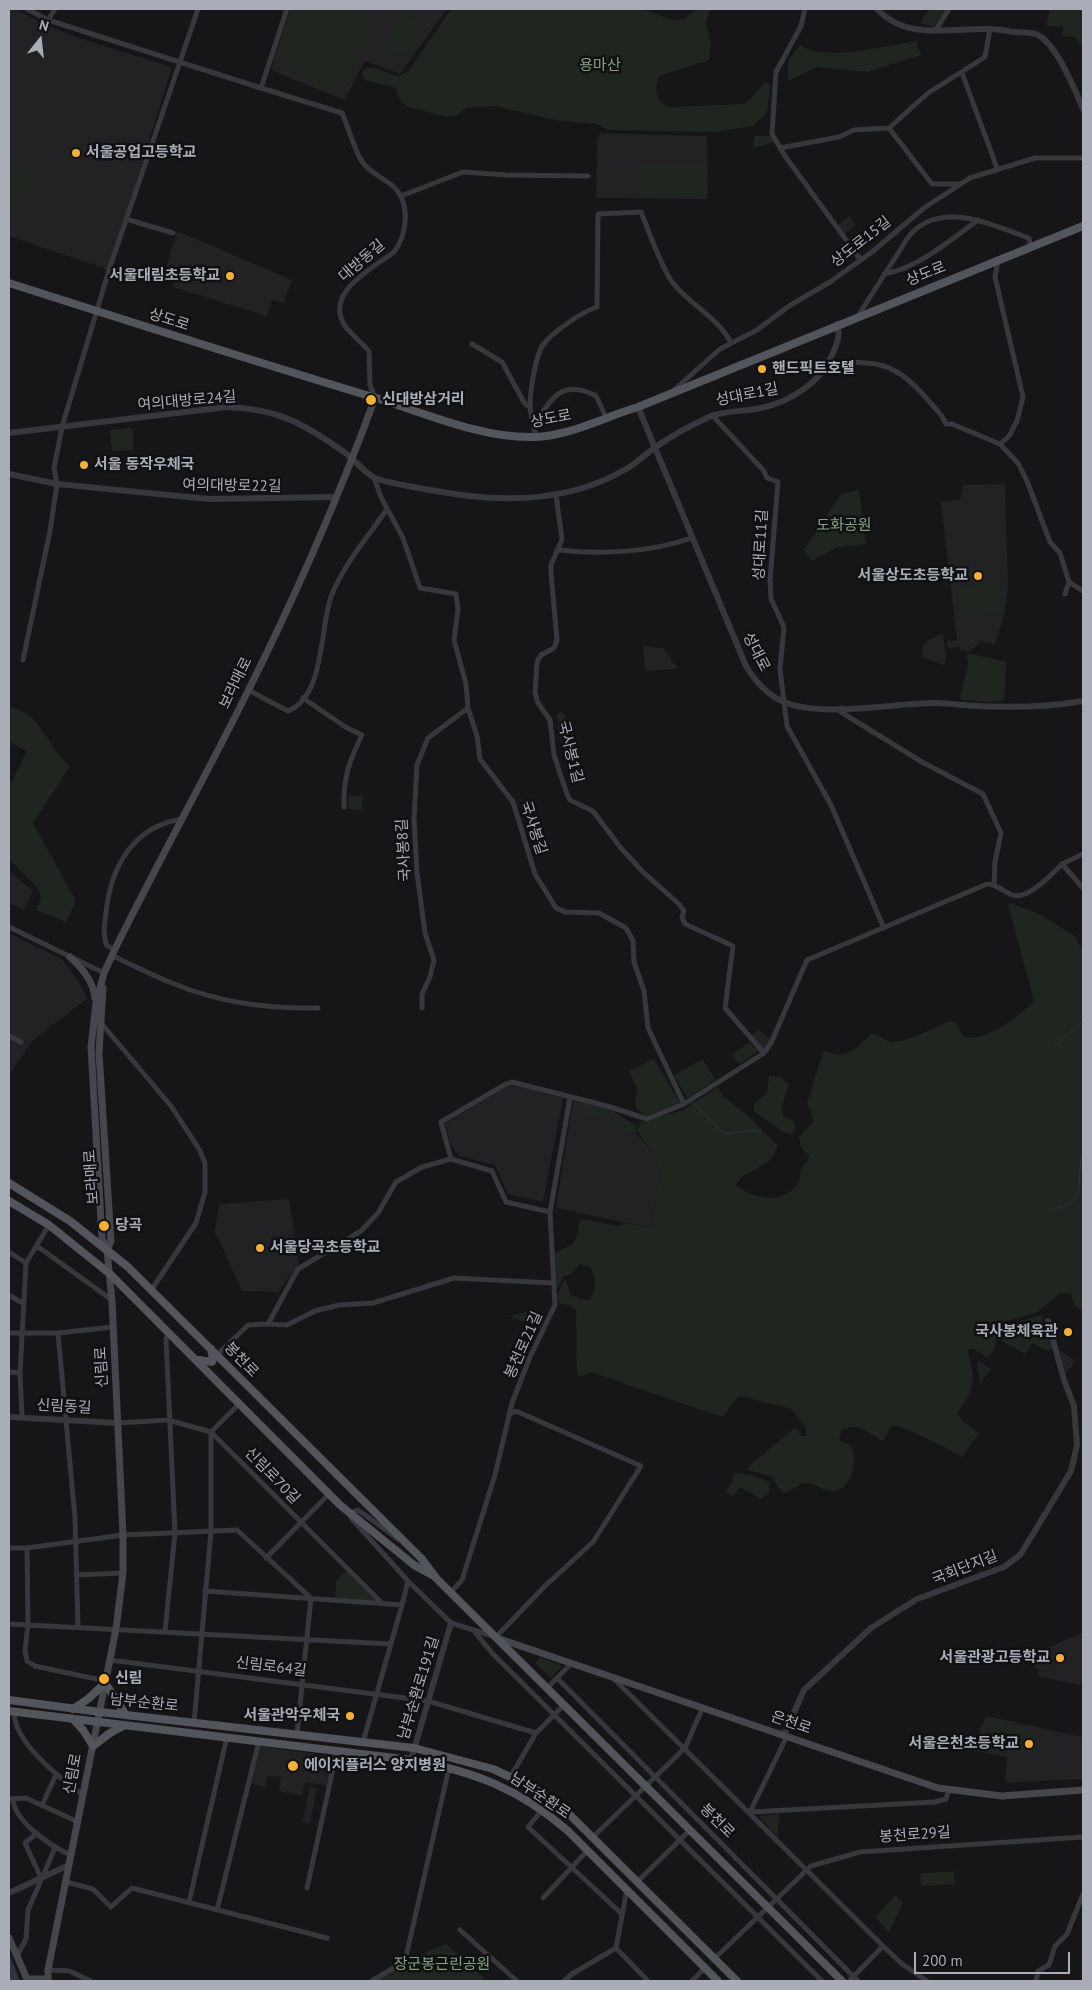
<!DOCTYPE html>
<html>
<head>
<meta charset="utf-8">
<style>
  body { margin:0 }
  #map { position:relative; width:1092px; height:1990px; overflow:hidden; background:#161618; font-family:"PT Sans",sans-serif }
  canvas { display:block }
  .frame { position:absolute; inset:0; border:10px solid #a8adb8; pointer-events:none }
  .north { position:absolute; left:15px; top:15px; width:50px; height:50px; -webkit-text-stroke:4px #111113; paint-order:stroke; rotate:16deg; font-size:14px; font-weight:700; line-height:20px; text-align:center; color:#a8adb8 }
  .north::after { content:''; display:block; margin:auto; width:18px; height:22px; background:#a8adb8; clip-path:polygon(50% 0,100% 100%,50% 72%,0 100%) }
  .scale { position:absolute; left:914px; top:1952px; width:156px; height:22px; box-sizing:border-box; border:2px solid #a8adb8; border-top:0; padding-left:6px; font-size:15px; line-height:18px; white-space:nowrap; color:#a8adb8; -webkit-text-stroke:4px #111113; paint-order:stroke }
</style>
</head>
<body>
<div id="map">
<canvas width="1092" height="1990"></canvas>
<div class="frame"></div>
<div class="north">N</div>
<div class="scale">200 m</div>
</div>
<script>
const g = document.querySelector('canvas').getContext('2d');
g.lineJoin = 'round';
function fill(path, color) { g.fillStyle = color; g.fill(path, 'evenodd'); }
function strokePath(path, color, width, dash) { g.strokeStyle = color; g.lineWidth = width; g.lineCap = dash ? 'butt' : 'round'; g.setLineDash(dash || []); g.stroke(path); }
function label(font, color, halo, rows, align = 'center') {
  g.font = font + ' "PT Sans","Noto Sans KR",sans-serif'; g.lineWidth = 5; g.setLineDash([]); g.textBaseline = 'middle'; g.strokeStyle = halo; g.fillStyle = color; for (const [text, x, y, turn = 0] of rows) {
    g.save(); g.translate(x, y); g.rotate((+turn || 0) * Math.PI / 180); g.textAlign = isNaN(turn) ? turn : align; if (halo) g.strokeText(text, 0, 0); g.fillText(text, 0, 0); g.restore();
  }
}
fill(new Path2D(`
  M10,9H15L41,23L79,38L172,67L109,270L9,236Z
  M290,9H447L400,74L365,61L344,100L271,70Z
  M600,133L707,136L708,199L596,198L597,139Z
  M849,216L856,226L844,235L838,225Z
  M177,231L292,280L284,303L272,300L267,316L173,287L178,272L166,268Z
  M1005,484L1008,589L1004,615L995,644L981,641L970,652L960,650L959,647L948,648L947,641L957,640L941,502L960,500L963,485Z
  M943,634L946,658L944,665L921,657L924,642Z
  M643,646L663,648L678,669L645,671Z
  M9,871L33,891L24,910L9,903Z
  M9,933L61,959L71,970L88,998L33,1040L9,1075Z
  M759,1030L771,1040L763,1050L751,1035Z
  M514,1085L563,1098L543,1202L508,1194L495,1165L459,1156L450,1143L445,1124L507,1086Z
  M573,1100L608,1108L636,1126V1133L653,1153L660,1174L651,1228L556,1208Z
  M289,1199L299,1264L278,1292L242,1291L215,1232L219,1204Z
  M1060,1350L1075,1360L1068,1372H1065Z
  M1083,1632V1686L1037,1676L1039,1670L1033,1665L1041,1651Z
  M986,1716L1083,1737V1779L1005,1783L1007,1757L972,1750Z
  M260,1746L333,1757L328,1786L305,1782L302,1796L282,1792L279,1789L281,1777L268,1776L265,1787L250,1783Z
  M310,1787L317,1788L310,1824L302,1822Z`), '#222225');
fill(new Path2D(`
  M293,9H344L375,21L339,93C312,83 282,73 283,38C283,29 290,17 293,9Z
  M451,9H641L676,21L684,19L697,9H710L706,23L711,43L709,60L659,76C654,90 655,104 671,107L743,104C753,99 757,88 767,82L770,85L767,113L753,126L714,132L608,130L596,124L560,121L495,106L466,108L456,116L448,117L408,107L400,100L396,88L365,80L362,74L365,68C381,64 393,83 408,72Z
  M929,9H946L934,27L920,23Z
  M1050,9H1083V49L1075,37L1062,36L1063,27L1046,26Z
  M398,13L423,22L407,56L385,48Z
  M916,41L921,55L867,72L817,67L788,81V61L800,45C827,62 885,46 916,41Z
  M754,136H770L774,142L753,148Z
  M9,162L35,179L9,218Z
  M634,164L705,165V196L637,197L643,188L640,184H635Z
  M130,428L133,431V450L112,451L110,430Z
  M859,490L866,544L837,547L812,561L804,550L841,494Z
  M1000,583L1003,613L960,617L957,587Z
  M967,653L1006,662L1004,700L992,702L962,700L960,696L968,665Z
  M9,706C44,716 44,743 70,766L33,823L76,901L66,922L36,910L41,899L38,888L9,859V788L27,751L9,742Z
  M562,711L567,719L572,720L573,733L567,741L559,737L557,714Z
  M349,795L363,796L362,810L348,809Z
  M1010,903L1041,915L1076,937L1078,944L1083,948V1312L1075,1306L1071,1294L1061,1293L1036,1313L999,1323C992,1336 1002,1343 989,1356L986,1357L974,1349H969L968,1352C976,1381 975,1389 957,1413L962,1420L979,1434L962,1457C953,1451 901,1424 892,1426L883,1441C869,1434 858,1421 841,1431L839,1440L850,1445C859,1457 853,1486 837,1490C827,1494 816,1483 806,1483C798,1483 793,1491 785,1493L780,1490L772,1477L746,1469L793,1429H796L802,1436H806V1428L792,1409L740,1396L732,1403L725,1415L719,1416L591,1372L583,1376L577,1375L576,1310L570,1305L560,1304L556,1298L565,1278L571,1295L579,1299L589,1300C597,1292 597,1274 589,1267L580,1264L570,1275L563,1276L559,1287H557L555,1254C563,1248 574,1247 577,1235C579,1229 577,1224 581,1219L619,1226L625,1223L651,1228L660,1174L653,1153L637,1131L641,1122L684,1110L717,1087L723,1096L748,1116L777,1145C774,1170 741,1169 736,1185C755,1200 785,1206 799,1181C801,1177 800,1173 801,1169C803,1163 808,1163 809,1156L801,1147L799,1138C809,1121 820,1129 807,1103L823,1053L826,1051C848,1061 855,1048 871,1034C879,1033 885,1042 893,1042C913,1041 932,1027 951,1021L956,1023L963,1036C985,1044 1019,1016 1034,1001L1008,905Z
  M749,1042L759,1051L739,1064L732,1055Z
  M654,1059L680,1103L647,1116L637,1110L635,1103L637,1088L629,1071Z
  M703,1059L715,1080L687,1098L674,1075Z
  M769,1076L780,1077L789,1084L782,1107L783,1115L793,1121L795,1126L793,1134L783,1132L754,1111V1104L767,1093Z
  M583,1102L608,1109L605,1120L580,1113Z
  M616,1113L635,1126L629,1135L610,1123Z
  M526,1312L544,1321L541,1328L509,1316Z
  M1041,1315L1052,1348L1048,1351L1032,1343L1025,1354L999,1339L1000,1326Z
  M979,1361L991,1369L980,1384L977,1362Z
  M738,1473L754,1476L769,1482V1493L761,1499L740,1487L733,1496L726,1492L733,1481L734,1474Z
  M348,1569L382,1603L335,1600L336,1581Z
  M540,1657L562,1666L551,1678L535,1663Z
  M988,1719L1029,1728L1025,1751L983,1744Z
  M779,1814L780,1824L778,1825V1838L759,1816Z
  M954,1871L955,1884L921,1886L920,1874Z
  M896,1895L903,1903L889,1932L875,1917Z
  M446,1944L487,1981H372L405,1961Z`), '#1e261f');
fill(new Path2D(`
  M9,1953L20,1981H9Z`), '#2c353c');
strokePath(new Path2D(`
  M1054,1047L1083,1021
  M693,1103L724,1134L754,1130L762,1133
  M1054,1209C1091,1200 1074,1180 1083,1152`), '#2c353c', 1);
strokePath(new Path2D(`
  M27,9L48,20L261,88
  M287,9L261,88L342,113C348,126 355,152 363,163C371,173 385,179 394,187C411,204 407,235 394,252C374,267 323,293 345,326C352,335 362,343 369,351L370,385L375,398
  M805,9L801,26L776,72L772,134L785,156L860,259
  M48,20L55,9
  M935,31L949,9
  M962,73L997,168
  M889,128L932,184H961
  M780,148L839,137L854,130L889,128L928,93L985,57L990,29
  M401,196L463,172L507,175L588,176
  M126,219L173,233
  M998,260L995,277L1023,397L1017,421L1009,436L1000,444
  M884,274C917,269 952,239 978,220
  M858,316L909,236C940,199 992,225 1029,238L1031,248
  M472,344L502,362L525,404L530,407
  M829,363C876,361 895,361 927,399C933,406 942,414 946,424H952L1000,444L1018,463L1027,481L1050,542L1060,553L1069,582L1083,591
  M674,390L720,349L757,330L789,306L830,282L872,252L924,208L970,178L1035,158H1083
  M712,415L764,471L767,478L778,482L770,580L771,599L784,627L780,669L787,726L831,805L884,928
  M535,423C553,396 563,379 596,396L606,417
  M535,437C535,427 531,417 530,407C530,393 535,356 543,345C552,332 582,312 597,307L598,214L641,212C649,232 661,266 672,282C690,305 718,317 731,343
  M374,478L381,497L403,538L420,588L456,594L458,610L454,640L466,684L468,708L477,736L480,759L513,802L535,874L556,908L565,912L599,913L626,928L633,941L634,962L644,991L648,1028L684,1104
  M556,495L562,539L551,565V573L557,640L554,648L541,655L537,662L535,693L538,703L550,720L554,755L567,794L570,800L593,811L620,847L643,872L679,904L684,911L682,917L685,924L733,946L725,1008L764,1053
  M559,550C603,555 651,552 692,538
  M1065,594L1069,582
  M23,660L50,531L57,484L54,468L62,427L109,270L198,9
  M248,690L288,711C325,697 320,626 331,597C343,565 368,537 387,509
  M303,698L347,728L362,735C349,761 343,779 344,807
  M841,708V712L922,762L983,794L1001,833L995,862L994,885
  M1062,864L1083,854
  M9,927L104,973
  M115,949L107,946C102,935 105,923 106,912C111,866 134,826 182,819
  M113,956C132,965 152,975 172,983C217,1002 269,1009 318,1008
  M422,1008V994L430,977L434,960L425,933L417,873L414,819L417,765L428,738L468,708
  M101,1023L171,1106L199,1149L205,1163V1192L196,1223L152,1289
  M9,1036L21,1042
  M451,1159L441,1122L506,1084L512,1082L607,1106L647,1119L684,1104L764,1053L771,1043L807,960L987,884C998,885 1003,891 1012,895C1027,901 1052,874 1062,864L1083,888
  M37,1246L112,1300
  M9,1252L26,1263
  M9,1295L24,1304
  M268,1324L287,1325L315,1311L339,1305L373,1303L454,1278L553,1283
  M9,1333H58L113,1327
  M58,1333L75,1518L78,1627
  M217,1355L248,1325L268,1324L298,1269L361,1231L378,1213L396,1182L422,1167L451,1159L492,1171L506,1202L550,1212
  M9,1372L20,1373
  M22,1417L20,1373L26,1263L49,1225
  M118,1423L168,1420L211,1432L382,1603
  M354,1517L353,1512L358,1510L398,1539
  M351,1518L408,1581L451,1623L496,1637L545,1586L593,1542L641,1466L516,1411L510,1414
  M9,1548H27L123,1535L237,1530L311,1598L297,1734
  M27,1548L28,1624L25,1651L27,1661L35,1666L106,1681
  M266,1558L329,1494
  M76,1575L123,1573
  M205,1591L402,1605L408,1581
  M451,1592L462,1580L495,1475L512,1403L530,1357L555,1305L550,1212L570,1098
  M9,1624L390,1644
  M165,1631L175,1533L166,1338L171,1333
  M474,1631L492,1653L822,1981
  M110,1660L428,1701L536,1733
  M557,1678L858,1981
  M614,1679L883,1946L849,1981
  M547,1688L572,1663
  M14,1712C14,1743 60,1778 83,1795
  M194,1723L211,1531V1432L240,1403
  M363,1742L402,1605
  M511,1776L536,1733L564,1705
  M9,1799L26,1798L78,1822
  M13,1799C14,1821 51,1847 71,1855
  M42,1805L56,1775
  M542,1810L528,1827L622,1914
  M750,1812L787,1736
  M751,1812L935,1802L946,1799L949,1789
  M37,1833L25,1843L41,1878
  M593,1837L685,1748L703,1707
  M638,1881L689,1831
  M66,1882L93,1889L111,1907L132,1888L327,1938
  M307,1888L337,1751
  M543,1898L588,1850
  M189,1902L226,1741
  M217,1910L259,1741
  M460,1930L517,1981
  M883,1946L902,1964L927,1981
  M616,1948L648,1981
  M17,1956L26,1939L28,1910L55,1848
  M715,1958L811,1866L860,1852L1083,1837
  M48,1970L69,1971L91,1981
  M372,1981L405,1961L449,1768
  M564,1981L572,1974L616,1948L626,1894L628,1891
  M692,1981L705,1968
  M1036,1981L1038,1971L1049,1965L1055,1946L1067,1934L1083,1894`), '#37383d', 5);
strokePath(new Path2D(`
  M877,9C907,41 951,28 989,29C998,29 1007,31 1015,32C1022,33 1033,32 1038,35C1057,45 1075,90 1083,109
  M638,407L746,666C755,681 767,695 784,702C822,718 893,703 935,703C944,703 953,704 962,705C1002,708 1043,708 1083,701
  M9,433L227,407C278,409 303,423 344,452C354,459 362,470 373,477C382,483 454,494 469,496C522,502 579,497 626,469C636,464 644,455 653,449C671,436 689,426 709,417C724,410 744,412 761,408C790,402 822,382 833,353C837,343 841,335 837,324
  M9,474L57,484L209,499L336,497
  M9,1417L118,1423
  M784,1735L804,1690L871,1628L917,1599L1004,1567L1020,1555L1033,1534L1071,1471L1077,1445L1074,1406L1064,1380L1048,1321
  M411,1760L451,1623
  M9,1893L69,1865`), '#37383d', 6);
strokePath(new Path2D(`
  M70,957C83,969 93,981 95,998
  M103,988L99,1053L111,1241L107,1250
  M497,1638L938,1788L1002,1796L1083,1790
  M9,1938L27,1979H48
  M48,1981V1970L116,1629L123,1573V1535L112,1301L107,1250L102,1239L91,1047L96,1003L104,973L115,949C156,866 201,785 242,703C292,604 337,502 375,398`), '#45474d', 7);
strokePath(new Path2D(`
  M9,283C131,322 253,361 376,398C425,413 483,439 534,437C570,436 604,417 638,407L1083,226
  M9,1183L70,1221L128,1267L421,1558L436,1578L842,1981
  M9,1201L49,1225L110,1274L340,1505L414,1565L432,1575
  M199,1360L212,1362L213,1359L211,1349
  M9,1700L100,1712L414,1748L493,1769L534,1788L569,1814L737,1981
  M73,1709L88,1699L105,1683L126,1715
  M9,1711L411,1760C473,1771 520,1789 568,1831L718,1981
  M73,1719L83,1730L93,1746L110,1733L125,1725`), '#53555c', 8);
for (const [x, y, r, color] of [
  [76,153,5,"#f2b134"],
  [230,276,5,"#f2b134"],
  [762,369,5,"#f2b134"],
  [371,400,6,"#f2b134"],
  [84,465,5,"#f2b134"],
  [978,576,5,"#f2b134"],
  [104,1226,6,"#f2b134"],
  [260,1248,5,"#f2b134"],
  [1068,1332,5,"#f2b134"],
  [1060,1658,5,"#f2b134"],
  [104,1679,6,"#f2b134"],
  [350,1716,5,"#f2b134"],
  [1029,1744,5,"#f2b134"],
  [293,1766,6,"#f2b134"]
]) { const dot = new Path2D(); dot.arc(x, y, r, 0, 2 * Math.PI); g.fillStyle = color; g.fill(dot); strokePath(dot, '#111113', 2); }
label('15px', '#7fa381', '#111113', [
  ["용마산",600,66],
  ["도화공원",844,526],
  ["장군봉근린공원",442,1965]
]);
label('bold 15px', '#a8adb8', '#111113', [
  ["서울공업고등학교",86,153],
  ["서울대림초등학교",220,276,"right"],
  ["핸드픽트호텔",772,369],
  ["신대방삼거리",382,400],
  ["서울 동작우체국",94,465],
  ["서울상도초등학교",968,576,"right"],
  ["당곡",115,1226],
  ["서울당곡초등학교",270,1248],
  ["국사봉체육관",1058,1332,"right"],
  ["서울관광고등학교",1050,1658,"right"],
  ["신림",115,1679],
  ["서울관악우체국",340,1716,"right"],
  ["서울은천초등학교",1019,1744,"right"],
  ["에이치플러스 양지병원",304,1766]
], 'left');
label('15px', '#a8adb8', '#111113', [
  ["상도로15길",861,242,-38],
  ["대방동길",362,261,-41],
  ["상도로",926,274,-22],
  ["상도로",169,320,18],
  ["성대로1길",747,395,-11],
  ["여의대방로24길",187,401,-5],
  ["상도로",551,419,-11],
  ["여의대방로22길",232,486,1],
  ["성대로11길",761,545,-87],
  ["성대로",756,652,63],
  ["보라매로",236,683,-64],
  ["국사봉1길",570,752,76],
  ["국사봉길",533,828,72],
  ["국사봉8길",404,850,-93],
  ["보라매로",92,1177,-94],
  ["봉천로21길",524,1345,-66],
  ["봉천로",241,1360,46],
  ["신림로",102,1367,-93],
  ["신림동길",64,1407,3],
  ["신림로70길",272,1476,46],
  ["국회단지길",965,1568,-21],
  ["신림로64길",271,1667,7],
  ["남부순환로191길",419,1688,-73],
  ["남부순환로",144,1703,6],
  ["은천로",791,1723,19],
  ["신림로",73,1774,-79],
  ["남부순환로",540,1796,34],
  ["봉천로",717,1821,45],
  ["봉천로29길",915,1835,-4]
]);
</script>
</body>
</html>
